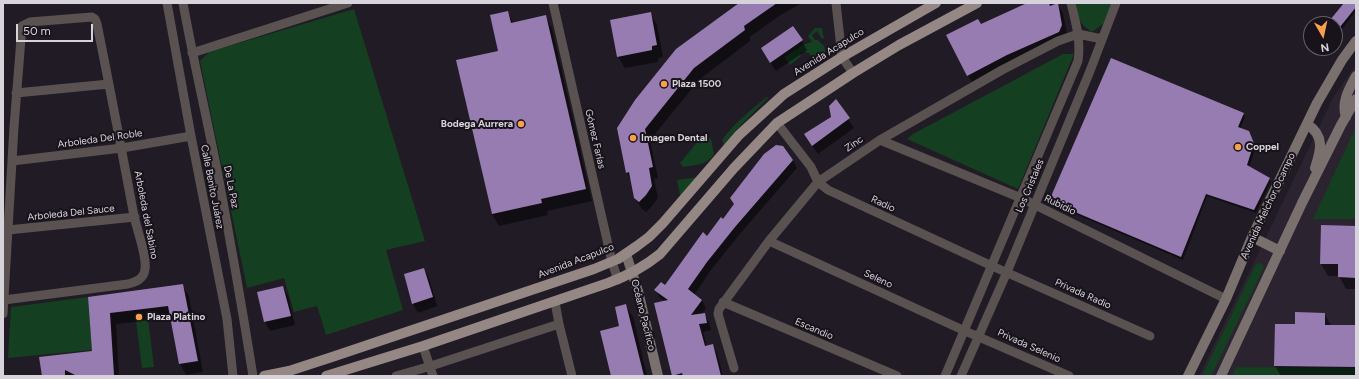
<!DOCTYPE html>
<html>
<head>
<meta charset="utf-8">
<style>
  body { margin:0 }
  #map { position:relative; width:1359px; height:379px; overflow:hidden; background:#211b25; font-family:Figtree,sans-serif }
  canvas { display:block }
  .frame { position:absolute; inset:0; border:4px solid #d7d3da; pointer-events:none }
  .north { position:absolute; left:1303px; top:16px; width:40px; height:40px; box-sizing:border-box; background:#18121b; border:1px solid #645f67; border-radius:50%; rotate:171deg; font-size:11px; font-weight:700; line-height:16px; text-align:center; color:#d7d3da }
  .north::after { content:''; display:block; margin:auto; width:14px; height:18px; background:#f9a04d; clip-path:polygon(50% 0,100% 100%,50% 72%,0 100%) }
  .scale { position:absolute; left:16px; top:24px; width:77px; height:18px; box-sizing:border-box; border:2px solid #d7d3da; border-top:0; padding-left:5px; font-size:12px; line-height:14px; white-space:nowrap; color:#d7d3da; -webkit-text-stroke:3px #18121b; paint-order:stroke }
</style>
</head>
<body>
<div id="map">
<canvas width="1359" height="379"></canvas>
<div class="frame"></div>
<div class="north">N</div>
<div class="scale">50 m</div>
</div>
<script>
const g = document.querySelector('canvas').getContext('2d');
g.lineJoin = 'round';
function fill(path, color) { g.fillStyle = color; g.fill(path, 'evenodd'); }
function strokePath(path, color, width, dash) { g.strokeStyle = color; g.lineWidth = width; g.lineCap = dash ? 'butt' : 'round'; g.setLineDash(dash || []); g.stroke(path); }
function label(font, color, halo, rows, align = 'center') {
  g.font = font + ' Figtree,sans-serif'; g.lineWidth = 4; g.setLineDash([]); g.textBaseline = 'middle'; g.strokeStyle = halo; g.fillStyle = color; for (const [text, x, y, turn = 0] of rows) {
    g.save(); g.translate(x, y); g.rotate((+turn || 0) * Math.PI / 180); g.textAlign = isNaN(turn) ? turn : align; if (halo) g.strokeText(text, 0, 0); g.fillText(text, 0, 0); g.restore();
  }
}
fill(new Path2D(`
  M1356,64V376H1199L1333,98Z`), '#2c2331');
fill(new Path2D(`
  M1076,3H1112L1103,24L1092,32C1078,23 1079,19 1076,3Z
  M354,9L425,241L386,250L403,310L326,335L317,306L294,312L284,278L247,288L200,61L209,52Z
  M815,28H822L824,38L822,39L817,31L812,35L815,40H818L824,46L827,58L817,63L810,54L804,51L800,53L801,56L790,65L784,57L805,44L812,42L808,36Z
  M1063,54H1074L1018,189L907,139L913,134Z
  M767,97H769L736,130L724,145L722,140C734,124 750,110 767,97Z
  M1356,127V219H1313Z
  M704,134L711,139L714,154C708,165 694,165 683,167L680,163Z
  M699,177L681,201L677,180Z
  M1260,263L1264,266L1260,276L1211,376H1202L1256,264Z
  M88,297L92,350L8,358L11,307Z
  M148,319L154,367L142,368L136,321Z
  M1236,367L1356,368V376H1232Z`), '#143f20');
fill(new Path2D(`
  M741,3H802L779,16L750,37V41L700,79L650,140L658,178L654,179L658,198L652,206L646,212L642,209L635,198L632,182L627,173L618,128Z
  M1028,3H1051L1052,6L1058,5L1063,13L1067,34L973,84L968,75L981,25Z
  M1345,3H1353L1356,5V11L1342,29L1331,20Z
  M508,12L514,24L545,16L552,28L592,201L547,211L548,215L499,226L492,214L458,61L499,52Z
  M650,13L657,25L663,57L658,58V62L625,68L618,57L611,21Z
  M802,41L807,50L776,71L767,58Z
  M836,101L854,128L818,154L811,144L832,118Z
  M1243,114L1245,117L1240,129L1251,135L1256,147L1249,167L1269,179L1271,182L1256,213L1207,196L1183,260L1052,204L1051,201Z
  M793,160L797,168L739,235L711,270L694,295L702,300L706,308L702,314H704L709,322L711,330L703,332L707,346L713,345L717,353L723,376H673L655,304L665,301L660,298L656,290L665,286L723,220Z
  M1322,226L1356,227V289H1346L1339,276H1328L1321,264Z
  M424,269L429,278L437,306L418,313L413,304L405,275Z
  M182,285L189,296L203,372L186,375L180,364L171,318L116,324L119,376H43L93,352L89,298Z
  M283,287L288,296L295,325L270,331L265,322L258,293Z
  M626,306L633,317L647,376H612Z
  M1356,313V376H1281L1275,366L1296,325L1325,314L1331,326H1355Z`), '#0007');
fill(new Path2D(`
  M739,3H777L744,26L745,30L694,68L645,129L653,167L649,168L652,186L646,195L639,202L634,198L629,172L626,173L617,128L635,100L676,49Z
  M1027,3H1049L1050,6L1058,3L1062,25L1059,32L1007,55L967,76L946,35L978,19L981,24Z
  M1344,3H1356V7L1340,27L1330,20Z
  M508,11L511,23L546,15L586,189L541,199L542,203L492,214L456,60L498,51L490,15Z
  M651,12L657,45L652,46V50L617,57L610,20Z
  M793,26L803,40L770,63L761,48Z
  M1111,58L1244,113L1238,127L1249,131L1254,143L1247,165L1270,178L1254,210L1206,194L1181,257L1049,201Z
  M836,99L850,118L812,146L804,134L831,117L829,106Z
  M776,145L783,146L793,160L735,227L707,262L688,289L702,300L691,315L705,313L707,323L699,324L705,346L713,344L721,376H683L682,373L672,376L654,303L668,300L654,290L661,282L665,285L703,232L707,236L721,217L723,219L734,204L730,198L764,154Z
  M1321,225L1356,226V278L1338,277V264H1320Z
  M424,268L433,297L412,304L404,274Z
  M183,284L198,361L179,364L168,306L110,313L114,375L77,376L65,370V376H42L39,357L92,351L88,297Z
  M283,286L291,316L264,322L257,292Z
  M626,304L644,376H611L600,331L619,326L615,307Z
  M1295,312L1325,313V325H1356V367L1274,366L1275,324H1295Z`), '#977cb2');
strokePath(new Path2D(`
  M167,3L191,136L227,319L233,376
  M183,3C193,59 206,114 217,170C230,238 242,307 253,376
  M553,3L612,262L618,280
  M836,3L842,57L853,73
  M192,53L348,3
  M16,93L109,84
  M777,123L811,167L818,182L828,190L992,266L1150,336
  M880,140L1021,198L1226,299
  M12,161L122,148L191,136
  M8,230L135,217
  M769,241L965,331L1069,376
  M555,302L559,324L572,376
  M723,302L897,376
  M3,314L14,127L22,26L30,22L92,17L95,19L97,24C110,88 122,152 134,216C137,230 147,256 145,269C144,279 136,282 128,284L4,300
  M423,346L433,376
  M734,368L718,314L719,309L769,241L818,182L880,140L1002,70L1058,41L1078,34L1102,39
  M396,376L431,366L559,324
  M945,376L1078,61C1081,41 1076,23 1071,3
  M961,376L1007,272L1090,71L1116,3`), '#595251', 9);
strokePath(new Path2D(`
  M1346,117C1341,102 1349,89 1356,76
  M1307,124C1325,136 1321,150 1315,168
  M1252,237L1280,251
  M626,254L638,291L658,376
  M1188,376L1226,299L1252,237L1317,103L1342,60L1356,41
  M1221,376L1302,203L1341,125L1356,99`), '#7a706e', 10);
strokePath(new Path2D(`
  M264,376L289,371L332,357L594,269L618,259L637,246L649,237L663,223L739,135L784,94L842,57L936,3
  M326,376L423,346L608,283C627,276 644,267 660,254L734,168L777,123L853,73L899,45L977,3`), '#948784', 10);
for (const [x, y, r, color] of [
  [664,84,4,"#f9a04d"],
  [521,124,4,"#f9a04d"],
  [633,138,4,"#f9a04d"],
  [1238,147,4,"#f9a04d"],
  [139,317,4,"#f9a04d"]
]) { const dot = new Path2D(); dot.arc(x, y, r, 0, 2 * Math.PI); g.fillStyle = color; g.fill(dot); strokePath(dot, '#18121b', 1.5); }
label('10px', '#d7d3da', '#18121b', [
  ["Avenida Acapulco",829,52,-32],
  ["Arboleda Del Roble",100,139,-8],
  ["Gómez Farías",595,139,77],
  ["Zinc",854,144,-35],
  ["Los Cristales",1030,186,-67],
  ["Calle Benito Juárez",212,187,79],
  ["De La Paz",231,187,79],
  ["Radio",883,204,25],
  ["Rubidio",1060,205,26],
  ["Avenida Melchor Ocampo",1268,206,-65],
  ["Arboleda Del Sauce",71,213,-6],
  ["Arboleda del Sabino",146,215,79],
  ["Avenida Acapulco",576,261,-21],
  ["Seleno",878,279,25],
  ["Privada Radio",1083,294,24],
  ["Océano Pacífico",643,315,76],
  ["Escandio",814,329,23],
  ["Privada Selenio",1029,346,24]
]);
label('bold 10px', '#d7d3da', '#18121b', [
  ["Plaza 1500",672,84],
  ["Bodega Aurrera",513,124,"right"],
  ["Imagen Dental",641,138],
  ["Coppel",1246,147],
  ["Plaza Platino",147,317]
], 'left');
</script>
</body>
</html>
